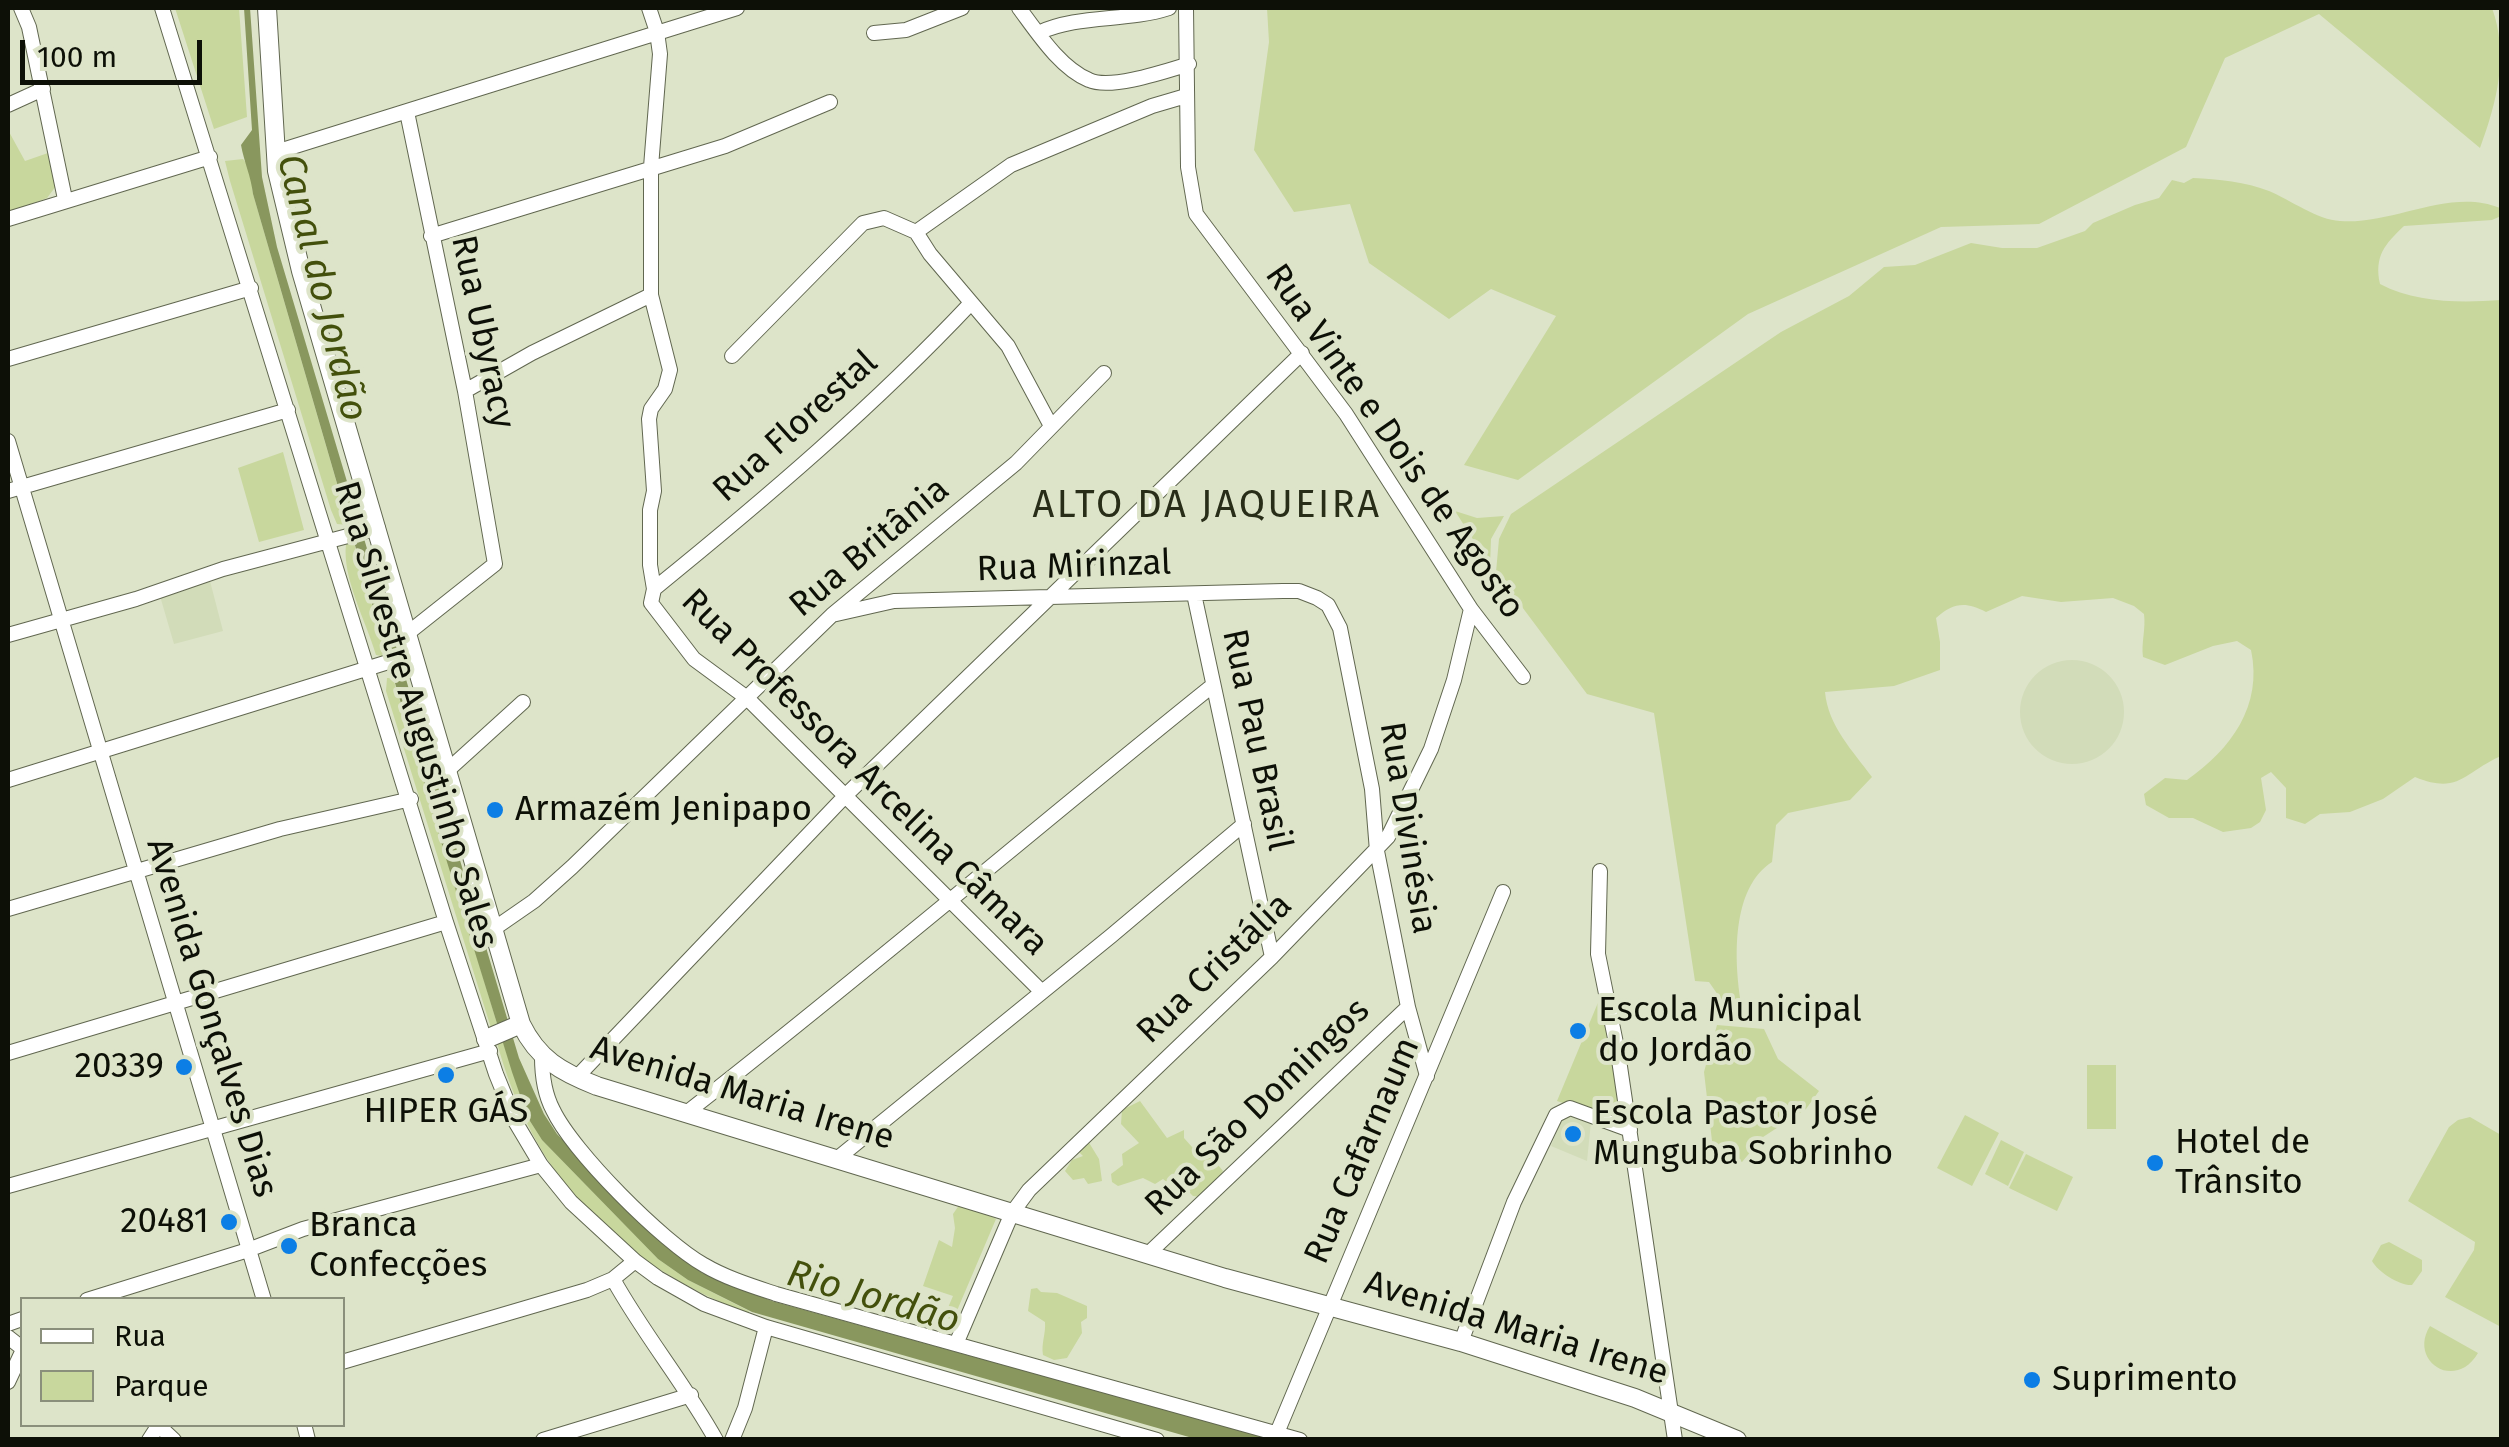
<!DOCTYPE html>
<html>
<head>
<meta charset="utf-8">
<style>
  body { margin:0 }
  #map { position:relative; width:2509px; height:1447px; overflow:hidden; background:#dde4c9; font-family:"Fira Sans",sans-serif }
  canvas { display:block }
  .frame { position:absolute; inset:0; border:10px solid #0d1007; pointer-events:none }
  .legend { position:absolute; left:20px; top:1297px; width:325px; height:130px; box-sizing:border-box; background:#dde4c9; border:2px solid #8a8f7b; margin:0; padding:12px 18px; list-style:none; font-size:30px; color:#0d1007 }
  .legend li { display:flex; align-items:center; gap:20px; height:50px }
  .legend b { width:50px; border:2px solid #8a8f7b }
  .scale { position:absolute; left:20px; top:40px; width:182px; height:45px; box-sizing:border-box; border:5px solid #0d1007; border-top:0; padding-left:12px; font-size:30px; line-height:35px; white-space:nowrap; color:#0d1007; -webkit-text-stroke:8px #dde4c9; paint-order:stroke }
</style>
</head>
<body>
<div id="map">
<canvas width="2509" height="1447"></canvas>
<div class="frame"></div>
<ul class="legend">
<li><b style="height:12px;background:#fff"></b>Rua</li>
<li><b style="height:28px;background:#c8d79d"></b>Parque</li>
</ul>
<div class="scale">100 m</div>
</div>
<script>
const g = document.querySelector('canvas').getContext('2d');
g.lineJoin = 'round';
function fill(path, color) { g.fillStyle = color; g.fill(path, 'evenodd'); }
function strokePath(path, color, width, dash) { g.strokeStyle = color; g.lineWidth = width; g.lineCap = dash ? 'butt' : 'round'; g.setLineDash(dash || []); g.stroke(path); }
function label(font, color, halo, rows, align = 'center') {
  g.font = font + ' "Fira Sans",sans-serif'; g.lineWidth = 8; g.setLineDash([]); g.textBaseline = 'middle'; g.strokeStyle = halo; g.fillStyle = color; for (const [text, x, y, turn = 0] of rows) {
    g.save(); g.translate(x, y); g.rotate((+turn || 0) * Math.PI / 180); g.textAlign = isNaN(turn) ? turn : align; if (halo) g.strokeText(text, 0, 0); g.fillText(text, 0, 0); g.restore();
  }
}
fill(new Path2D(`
  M210,581L223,631L174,644L160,596Z
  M2020 712a52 52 0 1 1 104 0a52 52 0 1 1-104 0Z
  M1565,1112L1591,1122L1587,1161L1551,1146Z`), '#d2dcb9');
fill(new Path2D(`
  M175,8H239L247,117L214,129Z
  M1267,8H2492C2509,55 2497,102 2480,148L2319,14L2225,58L2186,147L2039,224L1941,227L1748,314L1518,480L1464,465L1556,316L1491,289L1449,319L1369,263L1350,204L1294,212L1254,150L1269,42Z
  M8,130L25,161L48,153L56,186L47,198L8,213Z
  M243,159L250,168L253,194L349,525L337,524L331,510L230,181L225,161Z
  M2193,178C2218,179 2246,182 2269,191C2290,200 2318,220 2340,221C2393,225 2450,187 2500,208L2501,216L2492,220L2404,226C2385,244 2374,256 2380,284C2416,303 2461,303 2501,300V756C2463,773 2459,795 2415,777L2383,799L2350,812L2320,814L2305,824L2286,818V788L2271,772L2261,778L2266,810L2260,822L2251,828L2223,832L2193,818H2169L2146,805L2144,794L2165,778L2187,780C2231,749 2263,706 2251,650L2237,641L2213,646L2165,665L2143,657C2141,643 2146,629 2144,614L2134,606L2113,598L2061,602L2022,596L1986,612C1965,601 1953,603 1936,618L1940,642V670L1894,686L1825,692C1828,726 1853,751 1872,777L1850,800L1788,813L1776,825L1772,862C1731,888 1734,960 1741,1003L1725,1005L1709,982L1695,981L1654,713L1587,694L1496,572L1499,539L1511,514L1781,332L1849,296L1884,267L1915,265L1971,243L2002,248H2037L2085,231L2093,223L2135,205L2159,198L2172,180L2184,183Z
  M283,452L304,530L259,542L238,468Z
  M1455,511L1477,518L1504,516L1491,539L1490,566Z
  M354,543L387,657L376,655C366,621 342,578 346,544Z
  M387,678H393L498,1027L491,1028L386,691Z
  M1602,993L1625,1123L1557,1101Z
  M1717,1025L1764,1029L1778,1059L1819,1091L1806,1109L1763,1137L1742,1162L1718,1150L1712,1141L1704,1072Z
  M501,1036L528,1118L542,1140L658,1259L688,1280L749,1311L748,1314C615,1260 533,1179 496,1039Z
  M2087,1065H2116V1129H2087Z
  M1140,1101L1167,1138L1184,1130V1138L1192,1147L1201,1144L1223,1171L1208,1198L1193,1196L1188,1191L1197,1179L1186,1167L1176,1176L1186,1188L1179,1192L1163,1179L1155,1184L1143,1178L1118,1186L1112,1182L1111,1174L1123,1165L1122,1154L1139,1143L1121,1124L1122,1110Z
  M1965,1115L1999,1133L1972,1186L1937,1168Z
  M2470,1117L2501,1135V1327L2445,1297L2474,1250L2475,1242L2408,1201L2449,1127L2458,1120Z
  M2001,1140L2024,1152L2008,1186L1985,1174Z
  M1088,1141L1099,1159L1102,1181L1088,1184L1084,1178L1073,1180L1065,1171L1072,1160L1083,1156L1078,1151Z
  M2026,1154L2073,1177L2057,1211L2009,1188Z
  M962,1201L996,1219L953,1320L944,1317L953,1296L923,1286L939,1240L952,1247L955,1228L953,1214Z
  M2389,1242L2422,1260V1271L2412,1285C2400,1286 2378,1272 2372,1261L2381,1245Z
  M1037,1288L1041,1292L1057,1293L1087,1306V1318L1081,1322L1082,1333L1067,1358L1054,1360L1043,1355C1041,1343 1046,1334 1045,1322L1028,1311L1031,1289Z
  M2430,1326L2478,1353C2455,1392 2408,1361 2430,1326Z`), '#c8d79d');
fill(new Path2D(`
  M244,8H250L262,177L277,247L519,1058L544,1114L557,1134L664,1245L702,1273L772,1301L1271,1439H1196L752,1312L688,1280L658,1259L542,1140L528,1118L512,1072L447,862L253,194C251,176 244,162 241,145L252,130Z`), '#89975e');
const minor = new Path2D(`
  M21,8L29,27L65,199
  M162,8L446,922L496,1074L516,1123L541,1165L571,1202L635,1261L658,1278L704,1304L766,1327L1157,1440
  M649,8L657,32L660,54L651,167V295L670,370L665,389L651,409L649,419L654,491L650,510V565L654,589L651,603L694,659L747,698L1041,991
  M1019,8C1037,32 1060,68 1089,80C1111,90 1166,71 1189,64
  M1186,8L1188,167L1196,214L1346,414L1471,609L1523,677
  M874,33L906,30L962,8
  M1038,33C1079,14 1126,22 1169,8
  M8,105L43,89
  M407,112L465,391L495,564L408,633
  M276,152L737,8
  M8,219L210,157
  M916,232L1011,165L1152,106L1186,96
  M431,236L725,146L830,102
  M732,356L863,223L884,218L916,232L930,254L1008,346L1051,426
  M8,359L251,288
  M465,391L532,353L651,295
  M8,441L264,1300
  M8,491L288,410
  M654,589C765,499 874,406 971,303
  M1194,594L1272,957
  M832,615L894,601L1283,591H1299L1317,598L1328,605L1340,628L1372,789L1377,851L1408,1007L1427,1076
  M8,635L136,599L223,569L378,528
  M448,770L523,702
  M8,780L414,654
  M1600,871L1598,954L1618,1053L1675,1440
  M8,909L280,829L411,799
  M495,928L534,901L572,867L832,615L1016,463L1104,373
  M8,1053L446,922
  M542,1057C542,1076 544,1093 553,1110C573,1152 663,1242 704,1265C726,1278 752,1286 776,1294L1300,1440
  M576,1078L847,794L1302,353
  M685,1114C864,975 1036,827 1212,686
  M838,1158L1111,936L1244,824
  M8,1186L490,1051
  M1149,1253L1408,1007
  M613,1279C644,1335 685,1384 716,1440
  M87,1300L248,1250L303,1229L541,1165
  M8,1324L22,1319
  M8,1337L22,1348
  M1461,1342L1514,1202L1556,1115L1570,1108L1630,1130
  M956,1344L1012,1213L1029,1190L1272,957L1388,837L1431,749L1454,680L1471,609
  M342,1362L587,1290L613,1279L635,1261
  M8,1382L22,1352
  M157,1424L174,1440
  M304,1424L308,1440
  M1277,1433L1503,892
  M149,1440L158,1426
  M543,1440L691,1395
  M732,1440L745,1408L766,1327`);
const major = new Path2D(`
  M267,8L277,171L301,271L521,1024C538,1059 561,1072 597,1086L1225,1278L1461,1342L1635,1398L1737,1440
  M486,1039L521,1024`);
strokePath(minor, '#616750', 16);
strokePath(major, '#616750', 20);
strokePath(minor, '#fff', 14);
strokePath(major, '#fff', 18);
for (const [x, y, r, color] of [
  [495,810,10,"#0c7ee5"],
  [1578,1031,10,"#0c7ee5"],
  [184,1067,10,"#0c7ee5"],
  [446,1075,10,"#0c7ee5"],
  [1573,1134,10,"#0c7ee5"],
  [2155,1163,10,"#0c7ee5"],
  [229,1222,10,"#0c7ee5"],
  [289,1246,10,"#0c7ee5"],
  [2032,1380,10,"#0c7ee5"]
]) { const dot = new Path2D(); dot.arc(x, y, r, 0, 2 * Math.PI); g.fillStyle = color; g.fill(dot); strokePath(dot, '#dde4c9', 4); }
label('35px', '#0d1007', '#dde4c9', [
  ["Rua Ubyracy",482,332,78],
  ["Rua Florestal",796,427,-42],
  ["Rua Vinte e Dois de Agosto",1394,442,55],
  ["Rua Britânia",870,548,-40],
  ["Rua Mirinzal",1074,567,-2],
  ["Rua Silvestre Augustinho Sales",415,715,73],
  ["Rua Pau Brasil",1256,740,78],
  ["Rua Professora Arcelina Câmara",864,773,45],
  ["Rua Divinésia",1407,828,81],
  ["Rua Cristália",1215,969,-44],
  ["Avenida Gonçalves Dias",211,1018,73],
  ["Avenida Maria Irene",742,1094,17],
  ["Rua São Domingos",1258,1108,-44],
  ["Rua Cafarnaum",1363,1151,-67],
  ["Avenida Maria Irene",1516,1329,17]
]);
label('35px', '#0d1007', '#dde4c9', [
  ["Armazém Jenipapo",515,810],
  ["Escola Municipal",1598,1011],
  ["do Jordão",1598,1051],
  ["20339",164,1067,"right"],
  ["HIPER GÁS",446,1112,"center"],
  ["Escola Pastor José",1593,1114],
  ["Munguba Sobrinho",1593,1154],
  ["Hotel de",2175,1143],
  ["Trânsito",2175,1183],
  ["20481",209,1222,"right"],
  ["Branca",309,1226],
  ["Confecções",309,1266],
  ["Suprimento",2052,1380]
], 'left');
label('italic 38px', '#43500c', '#dde4c9', [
  ["Canal do Jordão",321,288,76],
  ["Rio Jordão",873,1298,16]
]);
g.letterSpacing = '2.5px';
label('38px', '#282d18', '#dde4c9', [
  ["ALTO DA JAQUEIRA",1207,506]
]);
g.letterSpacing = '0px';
</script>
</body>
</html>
